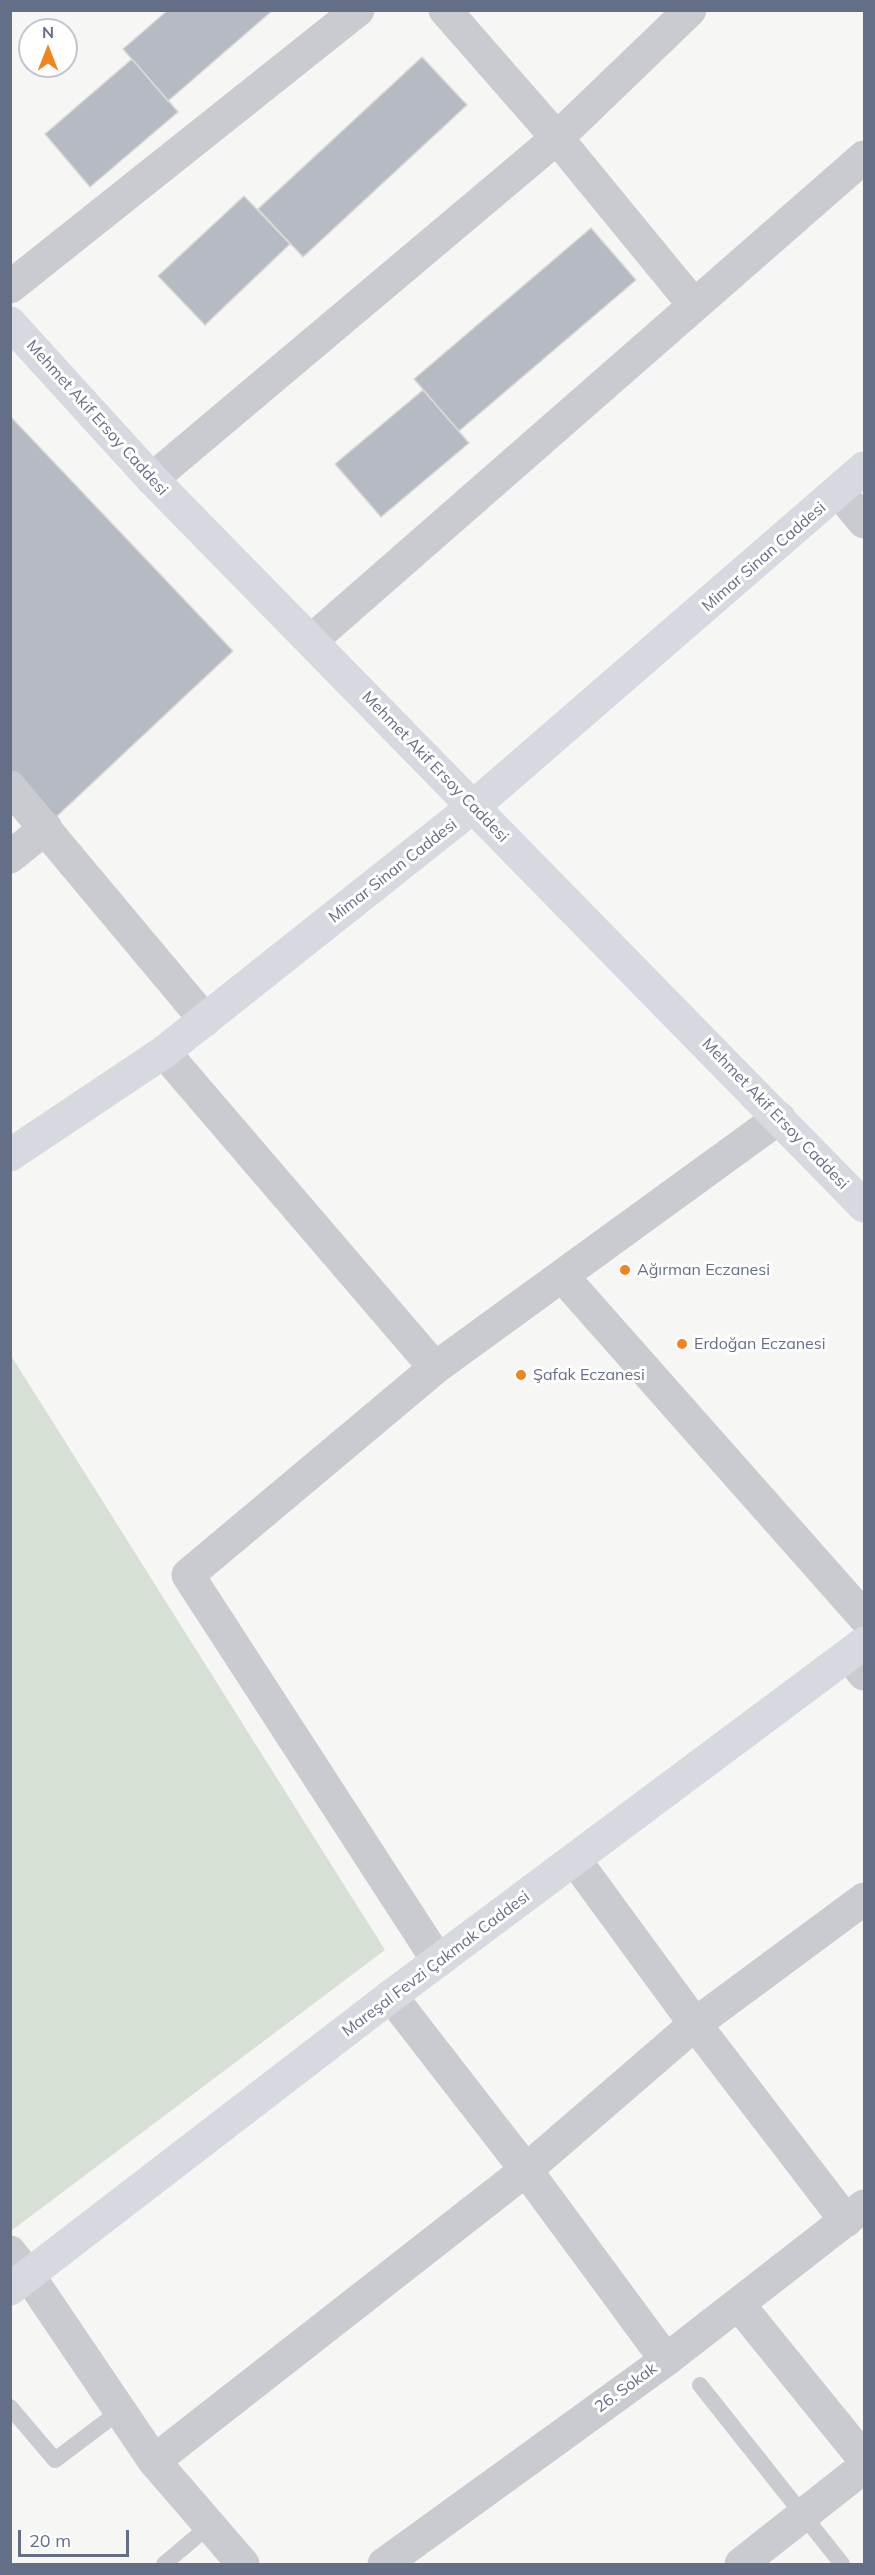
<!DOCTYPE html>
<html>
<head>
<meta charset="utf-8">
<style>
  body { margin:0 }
  #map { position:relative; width:875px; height:2575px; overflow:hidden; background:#f6f7f4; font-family:Mulish,sans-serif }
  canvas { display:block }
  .frame { position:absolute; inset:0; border:12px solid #646e87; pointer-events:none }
  .north { position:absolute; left:18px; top:18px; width:60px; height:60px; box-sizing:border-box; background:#fff; border:2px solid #c1c5cf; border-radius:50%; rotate:0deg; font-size:16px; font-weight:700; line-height:24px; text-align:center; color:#646e87 }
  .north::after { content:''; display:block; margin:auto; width:21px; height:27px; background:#ef851c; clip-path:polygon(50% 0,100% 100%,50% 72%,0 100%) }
  .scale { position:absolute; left:18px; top:2530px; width:111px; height:27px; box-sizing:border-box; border:3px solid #646e87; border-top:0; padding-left:8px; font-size:18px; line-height:21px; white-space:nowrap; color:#646e87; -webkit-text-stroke:4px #fff; paint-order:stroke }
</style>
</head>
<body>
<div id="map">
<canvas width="875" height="2575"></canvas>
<div class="frame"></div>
<div class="north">N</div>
<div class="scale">20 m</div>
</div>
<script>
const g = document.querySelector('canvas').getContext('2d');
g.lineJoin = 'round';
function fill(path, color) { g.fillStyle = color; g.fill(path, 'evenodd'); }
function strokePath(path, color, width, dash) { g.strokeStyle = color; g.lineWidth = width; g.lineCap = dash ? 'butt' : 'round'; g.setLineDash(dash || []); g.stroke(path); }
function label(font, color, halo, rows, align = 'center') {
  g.font = font + ' Mulish,sans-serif'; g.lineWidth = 6; g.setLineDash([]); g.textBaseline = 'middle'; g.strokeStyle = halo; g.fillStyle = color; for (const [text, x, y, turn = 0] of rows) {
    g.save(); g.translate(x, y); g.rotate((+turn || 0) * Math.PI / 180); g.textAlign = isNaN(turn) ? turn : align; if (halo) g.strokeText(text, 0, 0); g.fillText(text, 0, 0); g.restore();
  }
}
fill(new Path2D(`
  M10,1354L385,1950L11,2231H10Z`), '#d6e0d5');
const building = new Path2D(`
  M168,10H273L168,101L123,49Z
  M422,57L467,105L303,257L258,209Z
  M132,59L178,112L90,187L45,134Z
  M244,196L290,244L205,325L158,276Z
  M591,228L636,280L459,431L414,379Z
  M423,390L469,443L381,517L335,464Z
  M10,416L233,651L55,818L10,771Z`);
fill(building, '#b6bac2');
strokePath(building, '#d8d9d6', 1.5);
strokePath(new Path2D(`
  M700,2385L842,2564
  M10,2407L55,2460L120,2411
  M164,2564L209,2526`), '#cacbd0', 16);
strokePath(new Path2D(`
  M445,10L557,138L694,305
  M10,287L358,10
  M152,479L557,138L690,10
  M839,492L864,522
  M312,640L864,157
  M10,787L205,1020
  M10,857L46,828
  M164,1052L435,1368L779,1118
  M563,1277L864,1617
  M435,1368L188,1575L438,1961
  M849,1655L864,1674
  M575,1860L695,2024L846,2221
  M391,1996L526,2170L666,2360
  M10,2252L29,2276L154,2461L243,2564
  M739,2305L864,2459
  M154,2461L526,2170L695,2024L864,1899
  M384,2564L666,2360L864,2206
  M741,2564L864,2467`), '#cacbd0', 33);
strokePath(new Path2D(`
  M10,323L152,479L864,1206
  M10,1155L164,1052L474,806L864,468
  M10,2289L391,1996L864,1643`), '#d6d9df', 33);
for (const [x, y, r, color] of [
  [625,1270,6,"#ef851c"],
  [682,1344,6,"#ef851c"],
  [521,1375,6,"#ef851c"]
]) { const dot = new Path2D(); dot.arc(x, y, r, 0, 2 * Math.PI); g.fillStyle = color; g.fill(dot); strokePath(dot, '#fff', 2); }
label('16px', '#646e87', '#fff', [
  ["Mehmet Akif Ersoy Caddesi",97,418,48],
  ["Mimar Sinan Caddesi",764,557,-41],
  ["Mehmet Akif Ersoy Caddesi",435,767,46],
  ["Mimar Sinan Caddesi",393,871,-38],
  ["Mehmet Akif Ersoy Caddesi",775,1114,46],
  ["Mareşal Fevzi Çakmak Caddesi",436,1964,-37],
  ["26. Sokak",626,2388,-36]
]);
label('16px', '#646e87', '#fff', [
  ["Ağırman Eczanesi",637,1270],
  ["Erdoğan Eczanesi",694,1344],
  ["Şafak Eczanesi",533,1375]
], 'left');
</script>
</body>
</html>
